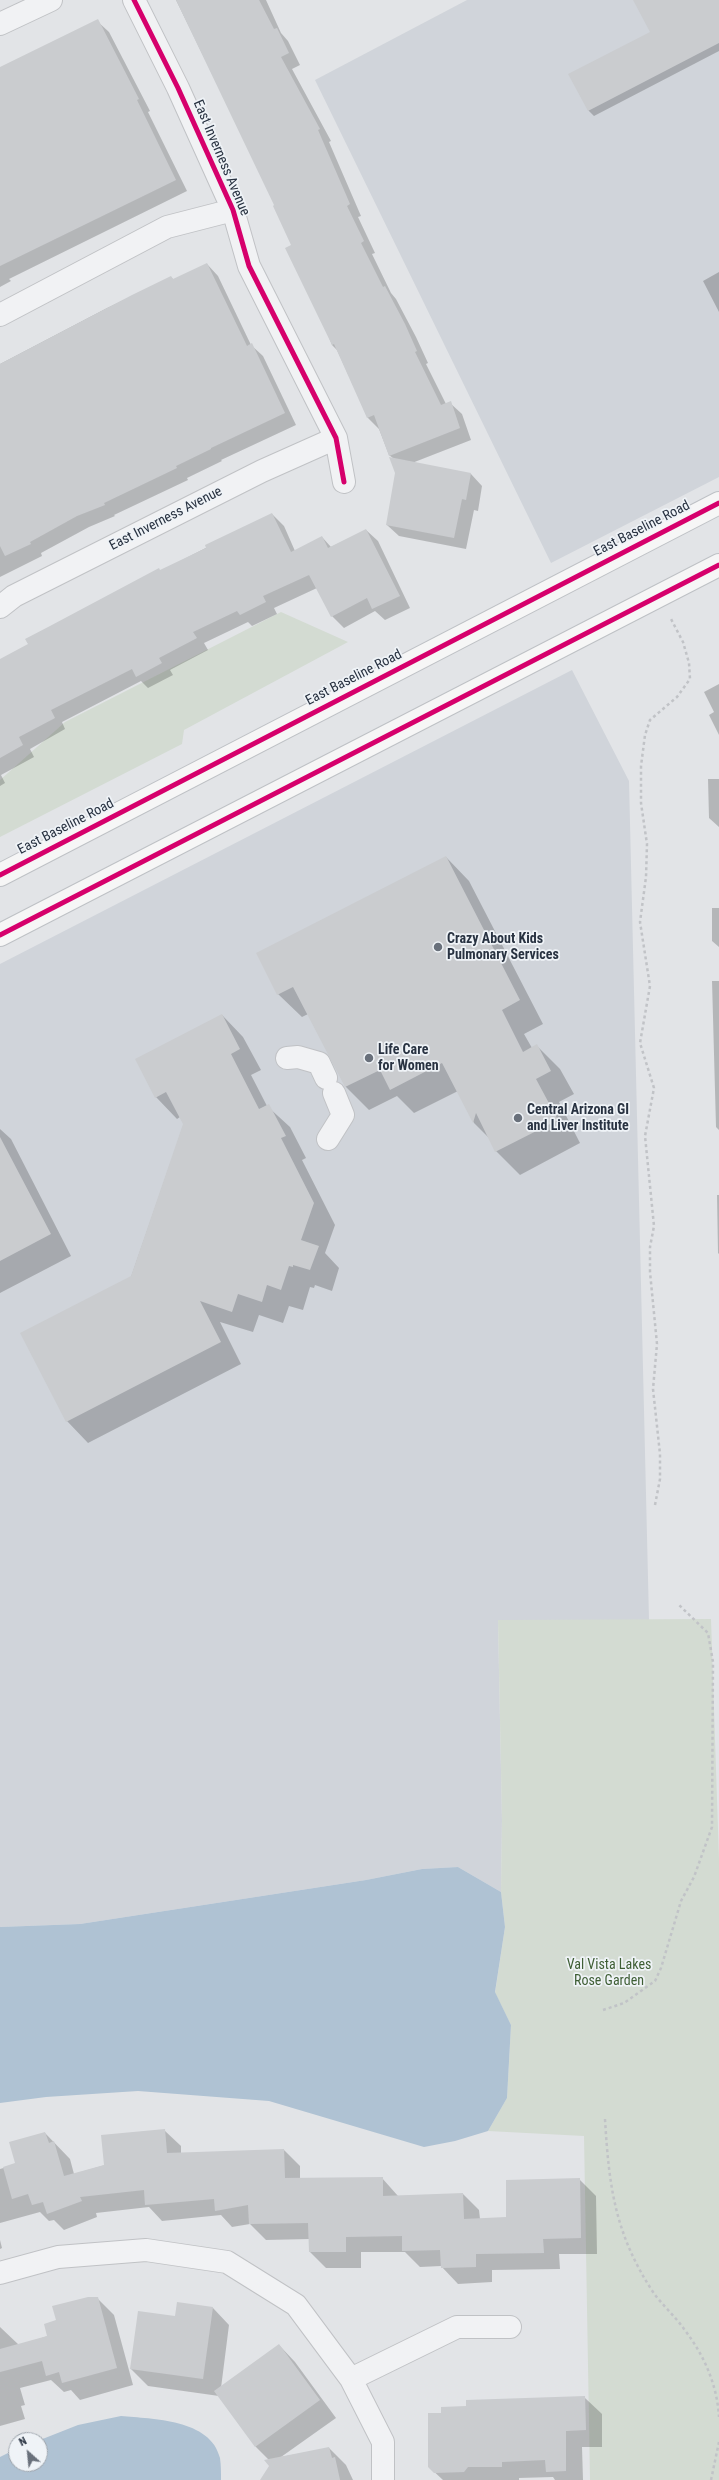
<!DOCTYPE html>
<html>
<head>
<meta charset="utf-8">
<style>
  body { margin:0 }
  #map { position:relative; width:719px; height:2480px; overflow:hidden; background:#e2e4e7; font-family:"Roboto Condensed",sans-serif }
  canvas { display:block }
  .north { position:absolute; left:8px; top:2432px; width:40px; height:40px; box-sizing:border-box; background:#eff3f7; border:1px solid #9fa6ae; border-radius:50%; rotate:333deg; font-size:11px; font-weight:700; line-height:16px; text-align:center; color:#283241 }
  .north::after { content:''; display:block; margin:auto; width:14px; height:18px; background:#69707b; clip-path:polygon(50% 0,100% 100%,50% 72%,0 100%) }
</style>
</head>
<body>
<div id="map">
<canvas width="719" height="2480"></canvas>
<div class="north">N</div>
</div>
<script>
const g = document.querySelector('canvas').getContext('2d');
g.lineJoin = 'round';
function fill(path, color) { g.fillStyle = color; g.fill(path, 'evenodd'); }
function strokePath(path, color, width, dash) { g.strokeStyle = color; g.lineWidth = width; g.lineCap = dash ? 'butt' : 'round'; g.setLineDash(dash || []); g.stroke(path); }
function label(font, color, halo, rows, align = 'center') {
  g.font = font + ' "Roboto Condensed",sans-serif'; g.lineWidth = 3.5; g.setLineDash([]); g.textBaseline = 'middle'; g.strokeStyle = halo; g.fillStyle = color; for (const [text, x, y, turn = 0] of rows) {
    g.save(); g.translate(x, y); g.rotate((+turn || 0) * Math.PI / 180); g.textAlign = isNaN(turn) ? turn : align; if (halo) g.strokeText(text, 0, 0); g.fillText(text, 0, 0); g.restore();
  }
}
fill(new Path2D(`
  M467,0H719V477L551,563L315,80Z
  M572,670L629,781L649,1620H498L502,1820L501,1892L458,1867L422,1869L366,1880L80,1924L0,1927V964Z`), '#d0d4da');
fill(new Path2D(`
  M281,612L348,642L184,730L182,744L0,837V780L65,722Z
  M711,1619L719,1859V2480H590L584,2136L488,2131L507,2098L511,2025L495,1993L505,1927L501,1892L502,1820L498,1620Z`), '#d3dbd2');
fill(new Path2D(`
  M458,1867L501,1892L505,1927L495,1992L511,2025L507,2098L488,2131L455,2141L424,2147L269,2101L138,2091L46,2097L0,2103V1927L80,1924L366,1880L422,1869Z
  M121,2416C152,2419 211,2419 220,2458C221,2465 221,2473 221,2480H0V2457L16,2449V2464H40V2440L78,2425Z`), '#afc2d3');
fill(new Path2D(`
  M176,0H266L281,33L288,41L300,65L292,69L331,141L329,142L361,216L358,217L375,253L372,254L391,293L396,299L416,337L428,363L426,364L446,404L450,403L462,414L471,440L412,463L471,474L482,486L478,511L474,510L466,549L399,536L387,525L396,473L394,459L389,455L379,429L368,418L337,350L332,345L276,205Z
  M634,0H719V51L594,116L588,110L651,32Z
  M97,21L109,32L150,111L148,112L187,191L9,279L11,281L0,287V69Z
  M207,264L218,276L251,345L263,356L296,425L221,460L222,461L187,478L188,480L114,515L115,516L89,527L41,553L42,556L0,577V364L107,308L171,277L174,280Z
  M719,272V312L703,281Z
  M272,514L284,526L295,551L322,537L331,547L366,530L378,541L410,608L385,620L375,611L344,628L332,616L317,588L274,608L277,614L252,626L248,622L204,643L208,650L170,670L173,675L148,688L141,681L62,722L65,729L30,749L34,757L1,775L5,783L0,786V661L29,645L26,640Z
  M719,684V735L709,715L714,712L704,692Z
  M708,779H719V827L709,818Z
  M446,857L469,881L543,1024L524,1034L532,1048L537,1046L560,1069L574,1094L559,1102L580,1143L520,1175L496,1151L490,1139L474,1123L458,1091L414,1113L397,1096L369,1110L346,1087L308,1014L302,1017L278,994Z
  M712,908H719V947L712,941Z
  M712,981H719V1130L716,1127Z
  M222,1015L243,1037L261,1070L251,1075L267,1106L290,1127L306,1158L302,1160L335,1225L325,1253L339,1268L332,1291L315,1285L314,1288L310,1287L303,1310L289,1306L283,1323L259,1315L253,1332L220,1322L241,1364L88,1443L67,1421L131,1277L184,1124L180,1117L177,1119L156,1097Z
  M0,1129L11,1139L71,1256L0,1293Z
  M717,1195H719V1254L718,1253Z
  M164,2130L181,2146V2154L284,2150L300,2166V2179L382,2178L398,2196L463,2194L479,2210L480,2219L507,2218L579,2179L596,2196L597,2254H559L560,2269L492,2270V2282L458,2284L441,2266L420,2267L405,2252H361V2268H326L310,2252V2239L266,2240L250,2224L232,2227L221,2215L162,2221L149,2207L96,2213L97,2217L64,2230L54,2220L49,2221L40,2212L0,2223V2169L17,2164L45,2133L70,2159L74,2174L105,2165Z
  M0,2240L2,2248L0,2249Z
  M97,2298L114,2315L133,2385L80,2400L71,2390L64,2392L51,2380L20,2388L25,2405L21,2406L25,2419L0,2426V2327L19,2345L48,2336L57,2321Z
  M213,2308L229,2325L221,2388L279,2345L295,2362L336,2418L281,2457L329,2448L346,2465L353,2480H261L270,2466L269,2460L256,2447L219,2396L148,2386L131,2369L176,2317Z
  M585,2398L602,2414V2447H582L583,2480H555L553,2477L519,2478V2480H443L429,2467L442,2414L467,2407Z`), '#0003');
fill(new Path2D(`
  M176,0H259L274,29L277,28L289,53L281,57L320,129L318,130L350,204L347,206L364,241L361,243L383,287L385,286L405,324L417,351L415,352L441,405L451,401L460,428L389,456L374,415L367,418L334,344L332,345L285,248L291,245L273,206L274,205Z
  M633,0H719V43L588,111L568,74L650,32Z
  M98,19L139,99L137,100L176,180L0,266V67Z
  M207,263L247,346L252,343L285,413L211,448V449L176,466L177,468L104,503L105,505L77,516L30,542L31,544L5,556L0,546V364L132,295L171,276L173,279Z
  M389,457L471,473L466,500L462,499L454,538L386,525L395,473Z
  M272,513L291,552L322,536L328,548L366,529L400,596L372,609L367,598L331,617L309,575L263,596L266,602L240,615L237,611L193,632L197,638L159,658L162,663L136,677L132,669L51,710L55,718L19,737L23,745L0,758V659L28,644L25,639L50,626L159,568L160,570L206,548L205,545Z
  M446,856L520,1000L502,1010L523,1052L537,1044L551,1071L536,1079L558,1120L495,1152L476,1113L473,1123L442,1063L390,1090L380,1070L345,1087L293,987L277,995L256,953Z
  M222,1014L240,1049L231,1054L259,1109L269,1104L286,1136L281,1138L314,1203L301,1240L319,1246L310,1270L293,1265V1267L289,1266L281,1290L267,1285L262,1302L238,1294L232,1312L200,1301L221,1342L66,1422L20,1333L131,1276L183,1124L166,1092L155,1098L135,1059Z
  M0,1137L51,1234L0,1261Z
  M165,2129L167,2153L284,2149L285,2178L383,2177V2196L463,2193L464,2219L506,2217V2180L580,2178L581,2238L543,2239L544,2253L476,2254V2267L441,2268L440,2250L402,2251V2236L346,2237V2252H309L308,2223L249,2224L248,2205L215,2211L214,2199L145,2205L144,2190L80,2197L82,2201L47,2214L43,2202L32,2205L28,2194L12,2199L3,2167L15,2163L9,2142L45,2132L49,2143L54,2141L64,2176L104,2165L101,2135Z
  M88,2297H98L117,2368L62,2383L59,2372L46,2376L42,2361L0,2372V2349L47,2336L44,2324L56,2320L52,2306Z
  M177,2302L213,2307L203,2379L130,2369L138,2311L175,2316Z
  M279,2344L320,2400L255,2447L214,2391Z
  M585,2396L586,2430L566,2431V2471L546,2472L545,2460L502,2462V2467H468L464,2472L434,2473L428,2467V2413H441V2407L466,2406V2400Z
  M329,2447L332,2458L335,2457L340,2480H260L269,2466L264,2460Z`), '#cacccf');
const minor = new Path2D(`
  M134,0L178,88L233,210L249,266L336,438L344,482
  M0,24L51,0
  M0,315L167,227L233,210
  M0,607L14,596L262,471L336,438
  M287,1058L298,1057L319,1063L326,1078
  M328,1139L343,1115L334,1093
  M0,2273L58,2257L146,2250L227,2262L296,2305L351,2379L383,2442V2480
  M351,2379L457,2327H510`);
const major = new Path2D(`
  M0,875L719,503
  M0,935L719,565`);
strokePath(minor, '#c0c2c5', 24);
strokePath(major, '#bec1c5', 24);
strokePath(new Path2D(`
  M655,1505L660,1479V1454L653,1389L657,1344L650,1272V1247L654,1226L645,1136L654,1088L640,1043L650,986L640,922L646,877L647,844L641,803V766L645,735L650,720L677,697L690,679L689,663L683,642L670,617
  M603,2010L624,2003L655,1981L661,1968L681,1901L694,1877L712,1827L713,1662L708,1633L678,1604
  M605,2119C609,2187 615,2234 653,2292C662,2305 675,2316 684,2329C704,2355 717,2384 719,2417
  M711,2480L719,2442`), '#c1c3c7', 2.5, [3, 3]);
strokePath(minor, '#f1f2f4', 22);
strokePath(major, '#f6f6f6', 22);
strokePath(new Path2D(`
  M134,0L178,88L233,210L249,266L336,438L344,482
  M0,875L719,503
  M0,935L719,565`), '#d6006c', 5);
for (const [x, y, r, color] of [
  [438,947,5,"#69707b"],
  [369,1058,5,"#69707b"],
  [518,1118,5,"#69707b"]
]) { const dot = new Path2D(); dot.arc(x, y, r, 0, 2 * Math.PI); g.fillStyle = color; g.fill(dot); strokePath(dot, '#eff3f7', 1.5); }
label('14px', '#283241', '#eff3f7', [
  ["East Inverness Avenue",221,158,67],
  ["East Inverness Avenue",166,519,-27],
  ["East Baseline Road",642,529,-27],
  ["East Baseline Road",354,678,-27],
  ["East Baseline Road",66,827,-27]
]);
label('bold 14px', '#283241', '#eff3f7', [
  ["Crazy About Kids",447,939],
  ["Pulmonary Services",447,955],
  ["Life Care",378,1050],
  ["for Women",378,1066],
  ["Central Arizona GI",527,1110],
  ["and Liver Institute",527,1126]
], 'left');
label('14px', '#3e5e34', '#eff3f7', [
  ["Val Vista Lakes",609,1965],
  ["Rose Garden",609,1981]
]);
</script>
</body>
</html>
